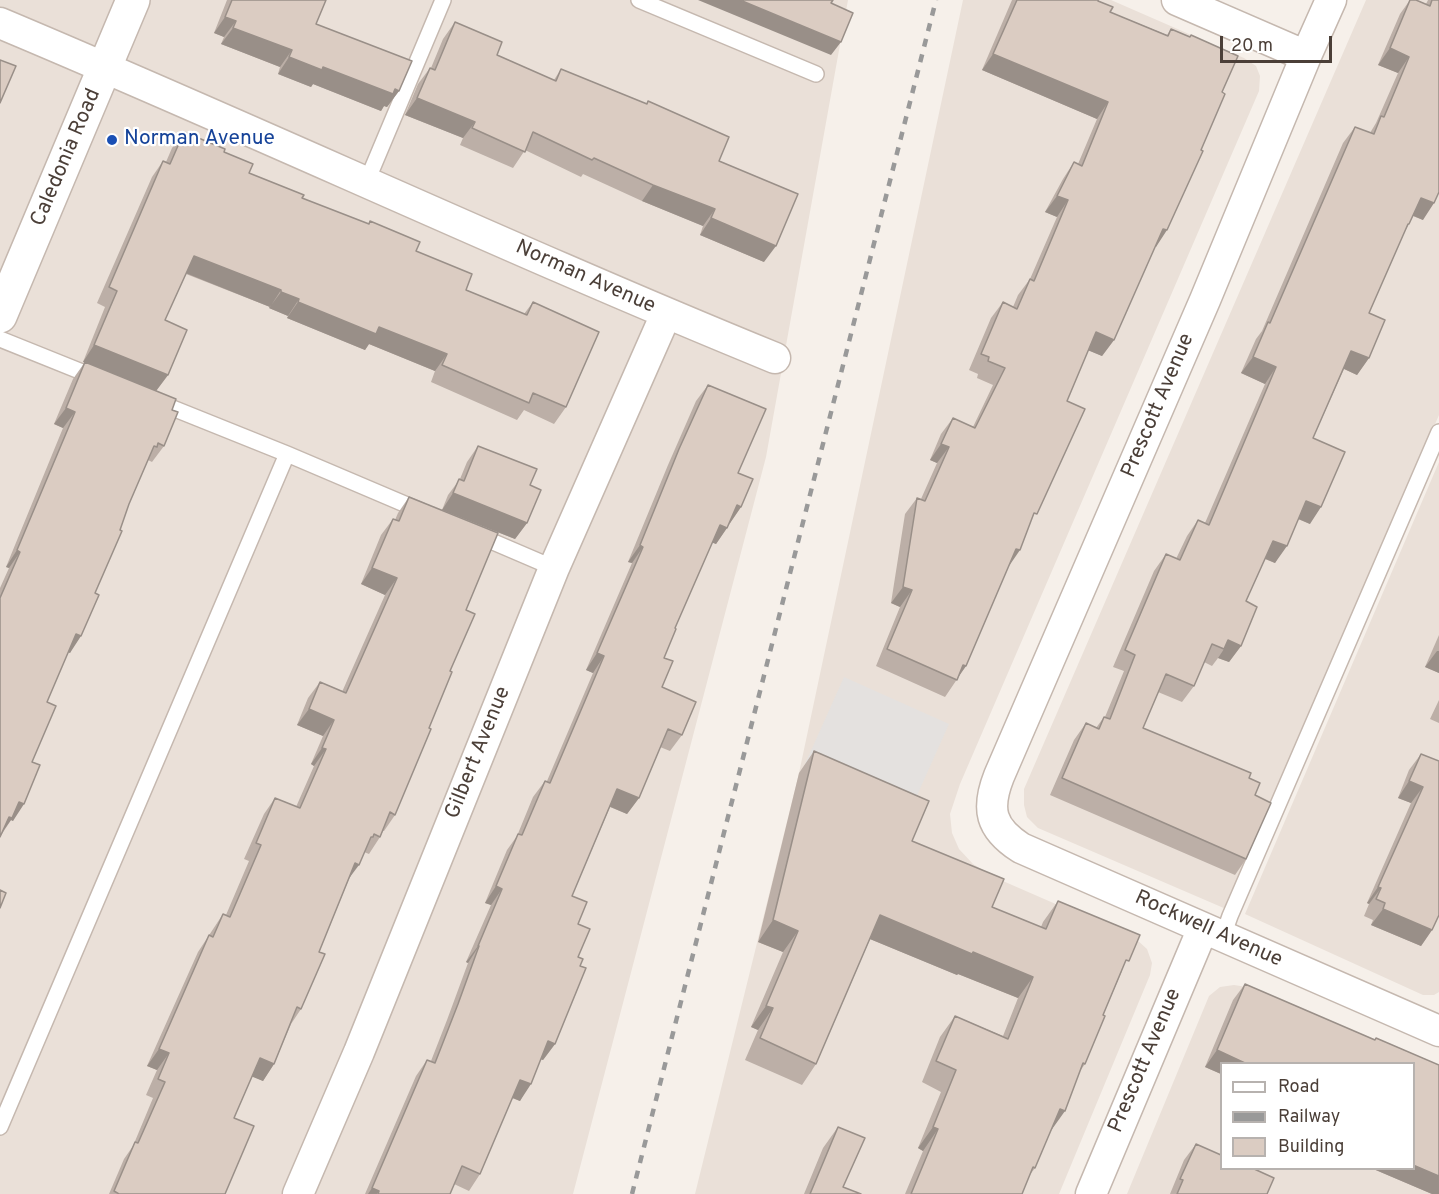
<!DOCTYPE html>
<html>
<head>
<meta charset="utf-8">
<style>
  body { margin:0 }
  #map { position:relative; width:1439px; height:1194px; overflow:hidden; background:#f6f0ea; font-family:Overpass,sans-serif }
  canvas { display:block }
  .legend { position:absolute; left:1220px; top:1062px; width:195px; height:108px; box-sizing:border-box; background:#fff; border:2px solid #b7b2af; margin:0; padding:8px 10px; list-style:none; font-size:18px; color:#4b3f38 }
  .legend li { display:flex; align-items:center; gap:12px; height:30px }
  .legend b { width:30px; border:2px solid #b7b2af }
  .scale { position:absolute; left:1220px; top:36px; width:112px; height:27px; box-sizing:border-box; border:3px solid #4b3f38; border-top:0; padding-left:8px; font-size:18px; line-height:21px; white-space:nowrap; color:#4b3f38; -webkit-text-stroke:4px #fff; paint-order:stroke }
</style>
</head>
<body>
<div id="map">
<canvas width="1439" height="1194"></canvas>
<ul class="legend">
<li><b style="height:8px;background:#fff"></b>Road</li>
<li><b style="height:8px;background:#999"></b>Railway</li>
<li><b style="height:16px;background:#dbccc2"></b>Building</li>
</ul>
<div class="scale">20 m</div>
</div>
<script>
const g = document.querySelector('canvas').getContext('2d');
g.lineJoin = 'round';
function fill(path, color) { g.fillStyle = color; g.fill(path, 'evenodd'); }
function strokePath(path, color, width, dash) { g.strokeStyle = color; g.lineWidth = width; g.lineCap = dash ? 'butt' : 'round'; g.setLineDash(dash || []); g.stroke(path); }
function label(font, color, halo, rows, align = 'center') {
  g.font = font + ' Overpass,sans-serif'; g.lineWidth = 4.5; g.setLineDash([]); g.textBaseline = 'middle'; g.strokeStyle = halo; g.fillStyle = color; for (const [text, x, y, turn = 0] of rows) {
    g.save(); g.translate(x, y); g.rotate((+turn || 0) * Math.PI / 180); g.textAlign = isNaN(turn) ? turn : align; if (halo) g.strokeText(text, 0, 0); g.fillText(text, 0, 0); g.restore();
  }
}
fill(new Path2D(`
  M0,0H848L766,457L573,1194H0Z
  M963,0H1111L1244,58L1256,66L1260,76L1259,91L960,784L950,814L952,833L959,849L973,864L996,878L1136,939L1147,949L1152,963L1150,975L1059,1194H695L799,773Z
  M1366,0H1439V415L1226,909L1038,828L1027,817L1024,805V789Z
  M1439,462V992L1434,995H1423L1245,914Z
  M1234,985L1247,987L1439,1068V1194H1127L1209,996L1220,987ZM1222,1064H1414V1168H1222Z`), '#eae0d8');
fill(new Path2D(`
  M844,677L949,724L910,811L805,764Z`), '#e4e1df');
const service = new Path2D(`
  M639,0L816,74
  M367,181L443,0
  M0,339L97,378
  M155,401L287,454L421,511
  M477,535L554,568
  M1223,936L1230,916L1439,432
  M0,1127L287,454`);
const minor = new Path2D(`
  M1177,0L1306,56
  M1331,0L1306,56L1205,300L999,776C986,809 990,828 1021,848L1439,1031
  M0,23C260,132 515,252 775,358
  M298,1194L359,1052L554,568L666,314
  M1091,1194L1203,928`);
const tertiary = new Path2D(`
  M0,316L133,0`);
strokePath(service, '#c5b8af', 18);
strokePath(minor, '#c5b8af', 33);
strokePath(tertiary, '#c5b8af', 36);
strokePath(service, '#fff', 15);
strokePath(minor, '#fff', 30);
strokePath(tertiary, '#fff', 33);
strokePath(new Path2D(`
  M632,1194L936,0`), '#999', 4.5, [8, 8]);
fill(new Path2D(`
  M227,0H326L316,24L399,91L387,107L384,106L381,111L313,84L311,87L278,74L280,67L221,44L224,37L214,33Z
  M1012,0H1098L1110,12L1167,35L1171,29L1190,37L1191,35L1156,247L1155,246L1114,340L1102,356L1088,350L1067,401L1030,524L1009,565L966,666L945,697L876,666L900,607L891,603L905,514L917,498L921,499L937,463L930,460L941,434L953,418L973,427L993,385L977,378L978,374L969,370L991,318L1003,302L1013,307L1018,295L1030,279L1057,217L1045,212L1063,179L1074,162L1078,164L1097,119L982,70Z
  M1410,0H1416L1426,4L1428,0H1439L1423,220L1413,216L1409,224L1405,231L1369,313V358L1357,375L1344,369L1313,438L1310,524L1298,519L1275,563L1265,559L1246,601L1241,646L1229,662L1218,658L1212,666L1204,662L1194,686L1182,702L1158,692L1143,728L1249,778L1255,795L1246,859L1235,875L1050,795L1074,740L1086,723L1096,728L1104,717H1105L1124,671L1113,667L1154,571L1166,554L1176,559L1187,536L1198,520L1205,523L1265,384L1241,373L1256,339L1262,331L1343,143L1355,127L1370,133L1376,123L1398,73L1378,65L1400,14Z
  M455,22L497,55L554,80L561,69L646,104L648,101L719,161L764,262L700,235L703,226L642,201L583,174L581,177L525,150L513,168L460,145L463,138L405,115L418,84L430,68H431L443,39Z
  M184,132L224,152L249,173L302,198L368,224L370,221L416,251L466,290L524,314L533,302L566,407L554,424L524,410L517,420L431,382L435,371L369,344L365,350L287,318L288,316L269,308L270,307L186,274L165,320L168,375L156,391L172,410L164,446L152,462L148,460L129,504L70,653L68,652L47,702L32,762L13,821L11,820L0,837V588L9,568L6,567L63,428L54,424L73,379L85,362H83L105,307L97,303L152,177L163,161L166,162L172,148Z
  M708,385L738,473L741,507L716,544L712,542L675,628L664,658L662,687L682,735L670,751L660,747L639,798L627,814L610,807L572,896L578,924V957L555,1044L543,1060L541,1059L520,1101L512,1098L480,1174L469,1191L454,1184L450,1194H365L416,1076L427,1060L431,1061L447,1020L468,963L466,962L491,905L485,903L507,850L517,836L533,797L545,781H547L593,673L586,670L632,563L628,562L668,465L696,401Z
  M478,446L530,485L527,523L515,539L442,510L448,495L460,479L467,462Z
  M409,497L466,610L450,671L395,815L384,831H383L380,837L369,854L364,852L349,879L319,952L301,1009L291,1024L274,1064L263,1081L252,1076L234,1118L225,1194H109L124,1159L133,1146L153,1098L146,1095L157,1070L147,1066L198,952L223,914L226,915L249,861L244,859L264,814L275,798L296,807L314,766L311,764L323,736L297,725L308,698L320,682L342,692L385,595L361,584L381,535L393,519L395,520L398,513Z
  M1439,635V673L1425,667Z
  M1439,700V723L1430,719Z
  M814,751L912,841L992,907L1041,927L1043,922L1058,901L1122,971L1103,1015L1085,1064L1080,1071L1050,1132L1035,1168L1029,1176L1022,1194H905L923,1151L918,1148L941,1092L922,1082L940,1037L955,1016L1003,1036L1018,998L958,974L957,975L870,939L816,1064L802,1085L745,1060L758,1030L751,1027L783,952L758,942L799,773Z
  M1421,754L1432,930L1421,946L1371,925L1373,920L1364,916L1369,904L1367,903L1411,803L1398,798L1409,770Z
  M1245,984L1375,1040L1376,1038L1439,1065V1194H1432L1371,1168H1413V1064H1221V1074L1205,1067L1233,1000Z
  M838,1127L843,1187L861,1194H804L823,1148Z
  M1196,1144L1267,1194H1170L1184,1160Z`), '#bcafa7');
fill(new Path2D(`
  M698,0H740L841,42L831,55Z
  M225,17L236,21L224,37L214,33Z
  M233,28L292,50L280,67L221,44Z
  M1390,48L1409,57L1398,73L1378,65Z
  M993,54L1108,102L1097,119L982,70Z
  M289,57L395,89L399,91L387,107L384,106L381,111L313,84L311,87L278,74Z
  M417,98L475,122L463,138L405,115Z
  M653,185L715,209L703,226L642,201Z
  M1057,196L1068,200L1057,217L1045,212Z
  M1421,198L1434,203L1423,220L1409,214Z
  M711,218L776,246L764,262L700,235Z
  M1163,229L1167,230L1156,247L1151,245Z
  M194,256L281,290L270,307L183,272Z
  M281,292L299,299L288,316L269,308Z
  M298,302L379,327L447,354L435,371L369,344L365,350L287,318Z
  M1096,332L1114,340L1102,356L1085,349Z
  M94,345L168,375L156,391L83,362Z
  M1351,351L1369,358L1357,375L1340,367Z
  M1253,357L1276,367L1265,384L1241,373Z
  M66,408L75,412L63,428L54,424Z
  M941,444L949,447L937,463L930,460Z
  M453,493L527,523L515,539L442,510Z
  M1306,501L1321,507L1310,524L1294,517Z
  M737,505L741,507L730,523L726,521Z
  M720,525L727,528L716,544L708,541Z
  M1273,541L1287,546L1275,563L1261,557Z
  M640,545L643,547L632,563L628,562Z
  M1016,549L1020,550L1009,566Z
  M17,550L20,552L9,568L6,567Z
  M372,568L397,578L385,595L361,584Z
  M903,587L912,590L900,607L891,603Z
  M76,634L81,636L70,653L64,650Z
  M1228,640L1241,646L1229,662L1218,658L1224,649Z
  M1437,651H1439V673L1425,667Z
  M597,653L604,656L593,673L586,670Z
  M963,665L966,666L956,680Z
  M309,709L334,720L323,736L297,725Z
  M322,748L326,749L314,766L311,764Z
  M1409,781L1423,787L1411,803L1398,798Z
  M617,789L639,798L627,814L606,805Z
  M19,802L24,804L13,821L11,820L1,834L0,829Z
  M355,863L359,865L347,881Z
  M496,886L502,889L491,905L485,903Z
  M1378,887L1381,888L1369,904L1367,903Z
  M1383,909L1432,930L1421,946L1371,925Z
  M880,915L973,952L1033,977L1018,998L958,974L957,975L865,937Z
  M773,920L798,931L783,952L758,942Z
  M478,946H479L468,963L466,962Z
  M766,1006L773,1008L758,1030L751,1027Z
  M548,1041L555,1044L543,1060L537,1058Z
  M159,1049L169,1053L157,1070L147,1066Z
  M1217,1050L1247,1064H1221V1074L1205,1067Z
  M260,1058L274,1064L263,1081L248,1075Z
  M520,1080L531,1084L520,1101L508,1096Z
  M1060,1109L1065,1111L1050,1132Z
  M933,1127L938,1129L923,1151L918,1148Z
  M1413,1165L1439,1176V1194H1432L1371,1168H1413Z
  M372,1188L379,1191L377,1194H368Z`), '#998f88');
const building = new Path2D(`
  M232,0H326L316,24L412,61L399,91L395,89L393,94L323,67L322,70L289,57L292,50L233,28L236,21L225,17Z
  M740,0H833L831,3L853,13L841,42Z
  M1017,0H1098V1L1113,7L1110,12L1168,36L1171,29L1190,37L1191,35L1238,56L1222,92L1225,94L1201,150L1203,151L1167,230L1163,229L1114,340L1096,332L1067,401L1085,409L1037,514L1034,513L1020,550L1016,549L966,666L963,665L957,680L887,649L912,590L903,587L917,498L925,501L949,447L941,444L953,418L975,428L1005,368L988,361L989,357L981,354L1003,302L1017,309L1030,279L1034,281L1068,200L1057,196L1074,162L1082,166L1108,102L993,54Z
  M1410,0H1416L1430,6L1432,0H1439V192L1434,203L1421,198L1409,224H1408L1369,313L1385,320L1369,358L1351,351L1313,438L1345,452L1321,507L1306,501L1287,546L1273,541L1246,601L1257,607L1241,646L1228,640L1224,649L1212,644L1194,686L1166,674L1143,728L1251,773L1249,778L1260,783L1255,795L1271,803L1246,859L1062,778L1086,723L1099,729L1104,717L1110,719L1135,655L1125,650L1166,554L1180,560L1198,520L1209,525L1276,367L1253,357L1268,322L1270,323L1355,127L1374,134L1381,116L1384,117L1409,57L1390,48Z
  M455,22L502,42L497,55L556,81L561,69L647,104L648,101L729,137L719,161L798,194L776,246L711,218L715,209L653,185L594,158L592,160L533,132L525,152L472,128L475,122L417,98L430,68L435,70Z
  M0,60L16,66L0,103Z
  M184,132L225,149L224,152L253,164L249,173L304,195L302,198L369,224L370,221L420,242L416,251L472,274L466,290L527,315L533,302L599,332L566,407L533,393L529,403L442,365L447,354L379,327L376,334L298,302L299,299L281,292V290L194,256L165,320L187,330L168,375L94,345L117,291L109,287L163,161L170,164Z
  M85,362L176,399L172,410L178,412L164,446L158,443L157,447L154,446L129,504L120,530L122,531L95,593L99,595L81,636L76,634L47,702L56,706L32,762L40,765L24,804L19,802L12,818L9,817L0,837V598L20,552L17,550L75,412L66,408Z
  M708,385L766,409L738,473L753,479L741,507L737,505L727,528L720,525L675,628L676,629L664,658L673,661L662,687L696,702L682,735L668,729L639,798L617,789L572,896L587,902L578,924L590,929L578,957L583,959L580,966L586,968L555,1044L548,1041L531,1084L520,1080L480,1174L462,1166L450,1194H378L379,1191L372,1188L427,1060L435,1063L458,1004L479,946H478L502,889L496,886L518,834L522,835L545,781L550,783L604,656L597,653L643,547L640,545L679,449Z
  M478,446L537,469L530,485L541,490L527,523L453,493L459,479L464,481Z
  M409,497L498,533L466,610L475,614L450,671L452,672L429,728L431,729L395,815L390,812L380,837L374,834L373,837H371L359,865L355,863L319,952L325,954L301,1009L297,1007L274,1064L260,1058L234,1118L254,1126L225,1194H119L114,1191L135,1142L138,1143L165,1082L158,1079L169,1053L159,1049L209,935L213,937L223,914L230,917L261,845L256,843L275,798L300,808L326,749L322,748L334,720L309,709L320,682L346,693L397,578L372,568L393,519L399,521Z
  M814,751L929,801L912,841L1004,879L992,907L1046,929L1058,901L1140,935L1129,961L1126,960L1103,1015L1105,1016L1085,1064L1083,1063L1065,1111L1060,1109L1035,1168L1033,1167L1022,1194H911L938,1129L933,1127L956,1070L936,1061L955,1016L1008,1039L1010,1034L1033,977L973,952L972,954L880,915L816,1064L760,1038L773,1008L766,1006L798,931L773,920Z
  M1421,754L1439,761V915L1432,930L1383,909L1385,903L1376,899L1381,888L1378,887L1423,787L1409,781Z
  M0,890L6,893L0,908Z
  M1245,984L1375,1040L1376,1038L1439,1065V1176L1413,1165V1064H1247L1217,1050Z
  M838,1127L865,1138L843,1187L861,1194H810Z
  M1196,1144L1221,1155V1168H1252L1274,1178L1267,1194H1177L1183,1180L1180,1179Z`);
fill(building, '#dbccc2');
strokePath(building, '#998f88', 1.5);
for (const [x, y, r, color] of [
  [112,140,6,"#1a4fb4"]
]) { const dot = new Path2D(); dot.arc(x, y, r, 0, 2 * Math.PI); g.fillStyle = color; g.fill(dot); strokePath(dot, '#fff', 2); }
label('21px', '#164399', '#fff', [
  ["Norman Avenue",124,140]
], 'left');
label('21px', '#4b3f38', '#fff', [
  ["Caledonia Road",67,158,-67],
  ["Norman Avenue",585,278,24],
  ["Prescott Avenue",1159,406,-67],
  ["Gilbert Avenue",479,753,-68],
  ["Rockwell Avenue",1208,930,24],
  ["Prescott Avenue",1146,1061,-67]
]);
</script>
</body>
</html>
